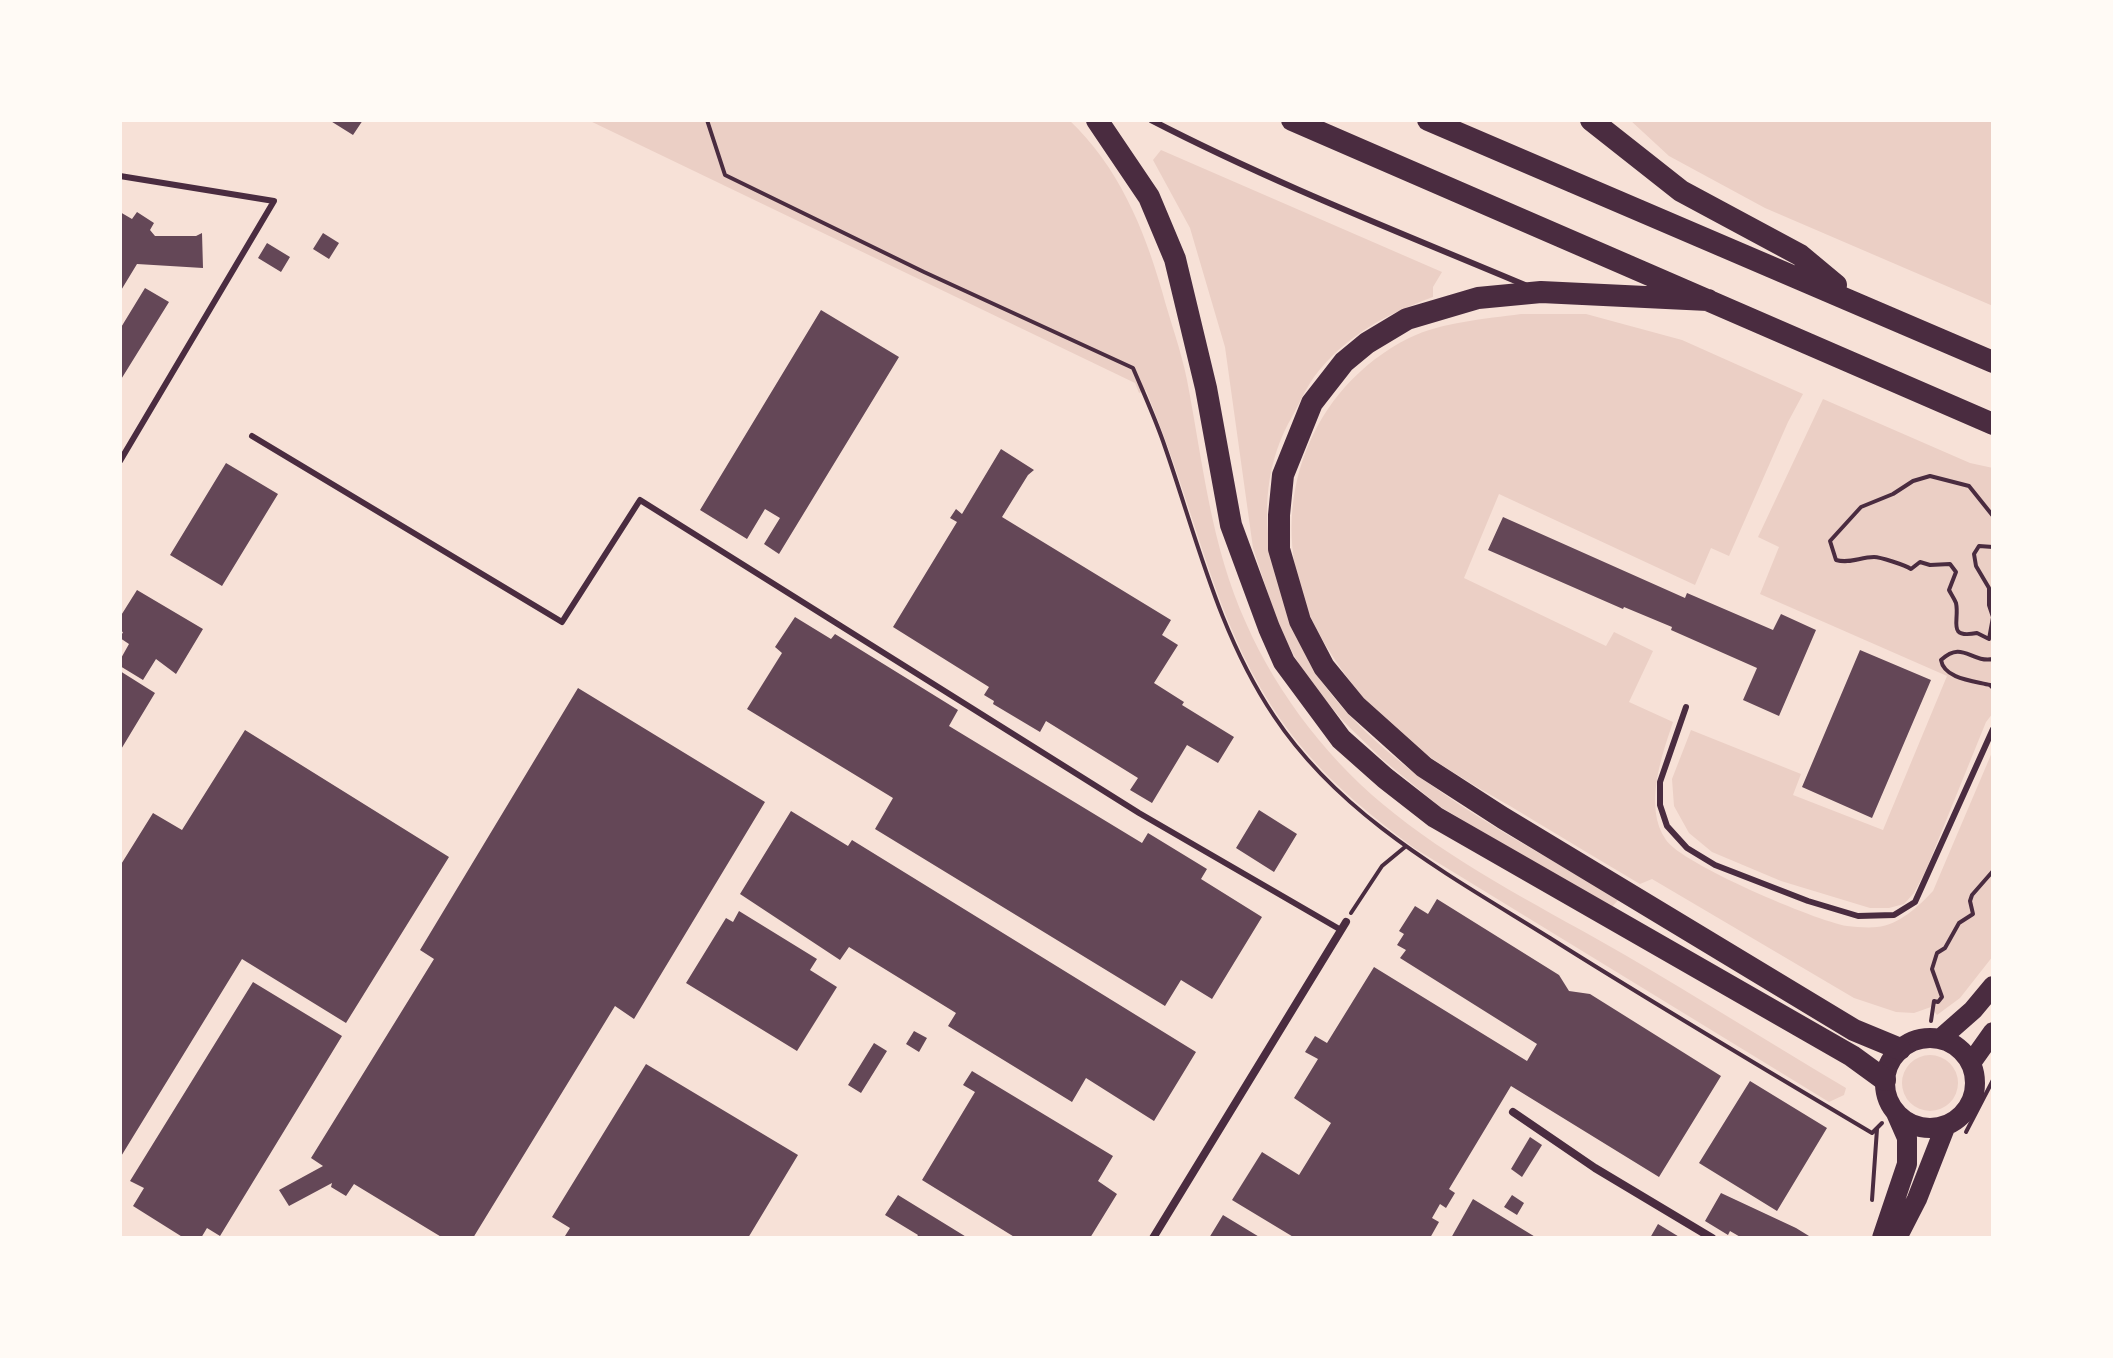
<!DOCTYPE html>
<html>
<head>
<meta charset="utf-8">
<style>
  body { margin:0 }
  #map { position:relative; width:2113px; height:1358px; overflow:hidden; background:#f7e1d7; font-family:Rubik,sans-serif }
  canvas { display:block }
  .frame { position:absolute; inset:0; border:122px solid #fffaf5; pointer-events:none }
</style>
</head>
<body>
<div id="map">
<canvas width="2113" height="1358"></canvas>
<div class="frame"></div>
</div>
<script>
const g = document.querySelector('canvas').getContext('2d');
g.lineJoin = 'round';
function fill(path, color) { g.fillStyle = color; g.fill(path, 'evenodd'); }
function strokePath(path, color, width, dash) { g.strokeStyle = color; g.lineWidth = width; g.lineCap = dash ? 'butt' : 'round'; g.setLineDash(dash || []); g.stroke(path); }
fill(new Path2D(`
  M588,120H1069C1118,166 1144,228 1162,291C1170,321 1181,350 1187,380C1203,463 1211,546 1246,623C1278,696 1332,765 1395,814C1464,869 1549,911 1625,955C1699,998 1772,1044 1846,1088L1844,1095L1829,1102L1414,848C1375,819 1336,788 1305,751C1236,670 1213,580 1180,482C1170,451 1158,421 1146,390L1139,393L1135,383Z
  M1630,120H1993V306L1765,208L1669,156Z
  M1161,150L1442,272L1433,287V297C1386,314 1345,336 1314,377C1304,391 1297,409 1288,424C1264,470 1262,523 1275,571C1281,597 1301,651 1315,672C1382,773 1516,838 1619,899L1611,908L1439,806L1382,759L1343,721L1306,677L1280,630L1253,548L1225,347L1190,228L1153,160Z
  M1521,314H1586L1682,340L1803,394L1788,422L1729,556L1711,548L1695,585L1499,494L1464,578L1606,646L1614,632L1653,651L1629,702L1673,722C1662,755 1643,807 1666,840C1682,864 1816,921 1847,926C1856,927 1868,928 1877,927C1899,925 1919,906 1933,891L1993,750V956L1960,998L1937,1015L1931,1007L1914,1013L1896,1012L1854,998L1652,879L1640,884C1596,858 1553,832 1510,806C1463,779 1414,751 1376,712C1350,684 1320,642 1306,606C1267,502 1310,388 1409,338C1442,322 1485,319 1521,314Z
  M1823,399L1970,463L1993,468V713L1986,722L1926,870L1914,893L1904,904L1889,908H1870L1781,881L1712,852L1689,833L1674,806L1672,779L1691,730L1801,774L1793,795L1883,830L1947,676L1760,594L1779,547L1758,537Z
  M1902 1083a28 28 0 1 1 56 0a28 28 0 1 1-56 0Z`), '#ebcfc5');
fill(new Path2D(`
  M329,120H363L353,135Z
  M120,212L132,219L137,212L154,223L150,230L155,236H196L202,233L203,268L137,264L120,292Z
  M323,233L339,243L329,259L313,249Z
  M267,243L290,257L281,272L258,258Z
  M145,288L169,302L120,381V329Z
  M821,310L899,357L779,554L764,544L780,518L765,509L747,539L700,510Z
  M1001,449L1034,470L1028,475L1002,517L1171,620L1162,635L1178,645L1154,683L1184,702L1182,705L1234,737L1218,763L1187,745L1152,803L1130,790L1138,778L1046,721L1040,732L993,704L994,701L984,695L989,687L893,627L957,522L950,518L956,509L962,514Z
  M226,463L278,494L222,586L170,555Z
  M1503,517L1685,598L1687,593L1773,630L1781,614L1816,630L1779,716L1743,700L1757,668L1671,630L1672,627L1624,607L1623,609L1488,550Z
  M137,590L203,629L176,674L156,659L143,680L120,666V660L129,644L120,638L123,632L120,631V617Z
  M795,617L831,639L835,634L958,710L949,726L1142,843L1148,833L1207,869L1201,879L1262,917L1212,999L1181,980L1165,1006L875,829L893,798L747,709L782,653L775,647Z
  M1860,650L1931,680L1872,818L1802,787Z
  M120,671L155,693L120,751Z
  M578,688L765,802L634,1019L615,1006L473,1238H443L354,1184L346,1196L331,1187L332,1183L289,1206L279,1190L323,1166L311,1158L434,959L420,950Z
  M245,730L449,857L346,1023L242,959L120,1158V866L153,813L182,830Z
  M1259,810L1297,834L1274,872L1236,848Z
  M791,811L848,846L852,840L1196,1052L1154,1121L1086,1078L1072,1102L948,1026L956,1013L849,947L840,960L740,894Z
  M1437,899L1559,975L1569,991L1590,994L1721,1076L1659,1177L1511,1086L1449,1189L1455,1193L1446,1208L1440,1204L1432,1218L1439,1222L1430,1238H1295L1232,1200L1262,1152L1299,1175L1331,1123L1294,1098L1318,1059L1305,1052L1315,1036L1327,1043L1374,967L1527,1061L1537,1044L1400,958L1406,950L1397,945L1404,934L1399,931L1415,906L1428,914Z
  M739,911L817,959L810,970L837,987L797,1051L686,983L726,918L733,922Z
  M253,982L342,1036L220,1236L207,1228L201,1238H184L133,1206L144,1188L130,1181Z
  M914,1031L927,1038L919,1052L906,1044Z
  M874,1043L887,1051L861,1093L848,1085Z
  M646,1064L798,1155L748,1238H569L565,1236L570,1228L552,1217Z
  M972,1071L1113,1156L1098,1181L1117,1194L1090,1238H1016L922,1180L975,1092L963,1085Z
  M1750,1081L1827,1128L1777,1211L1699,1163Z
  M1530,1137L1542,1145L1522,1177L1511,1169Z
  M1721,1193L1796,1228L1809,1236L1808,1238H1742L1730,1231L1728,1235L1705,1221Z
  M898,1195L968,1238H916L918,1235L885,1215Z
  M1512,1195L1524,1203L1517,1215L1504,1207Z
  M1473,1199L1537,1238H1451Z
  M1223,1215L1261,1238H1209Z
  M1658,1224L1681,1238H1650Z`), '#644757');
strokePath(new Path2D(`
  M707,120L725,175L924,272L1133,368C1144,394 1156,420 1165,447C1197,539 1219,634 1274,716C1341,817 1449,875 1550,938C1656,1005 1764,1069 1872,1133L1882,1123
  M1993,516L1969,486L1930,476L1913,481L1893,494L1861,507L1830,541L1836,560C1850,564 1860,557 1874,557C1880,557 1905,565 1911,569L1920,562L1930,565L1950,564L1956,572L1949,590C1951,594 1954,598 1956,603C1960,621 1946,639 1977,633L1989,639L1993,617L1989,605V588L1976,566L1974,554L1979,546L1993,547
  M1993,659C1970,663 1963,640 1941,660C1944,679 1974,681 1990,685L1993,688
  M1351,913L1382,866L1405,847
  M1931,1021L1934,1001L1938,1002L1942,997L1932,969L1937,953L1945,948L1959,923L1973,914L1970,901L1972,895L1993,871
  M1966,1132L1993,1080
  M1872,1200L1877,1129`), '#4a2c40', 4);
strokePath(new Path2D(`
  M1151,120C1273,183 1399,232 1525,285
  M120,176L274,201L120,461
  M252,436L562,622L640,500L1139,813L1341,930
  M1686,707L1660,782V805L1667,826L1687,848L1715,865L1808,901L1858,916L1894,915L1915,902L1993,729`), '#4a2c40', 6);
strokePath(new Path2D(`
  M1513,1112L1595,1168L1712,1238
  M1153,1238L1346,922`), '#4a2c40', 8);
strokePath(new Path2D(`
  M1885 1083a45 45 0 1 1 90 0a45 45 0 1 1-90 0Z
  M1940,1039L1973,1010L1993,986
  M1971,1063L1993,1032
  M1882,1238L1907,1164V1138L1896,1113
  M1897,1238L1917,1199L1946,1125`), '#4a2c40', 20);
strokePath(new Path2D(`
  M1097,120L1149,197L1175,259L1206,388L1231,525L1269,628L1284,662L1341,739L1385,778L1435,817L1852,1056L1885,1080
  M1292,120L1993,424
  M1428,120L1993,362
  M1591,120L1681,191L1800,255L1836,285
  M1708,300L1541,292L1478,298L1407,319L1367,343L1344,362L1312,403L1283,475L1279,515V549L1300,621L1324,667L1356,706L1424,767L1503,818L1854,1030L1900,1049`), '#4a2c40', 22);
</script>
</body>
</html>
